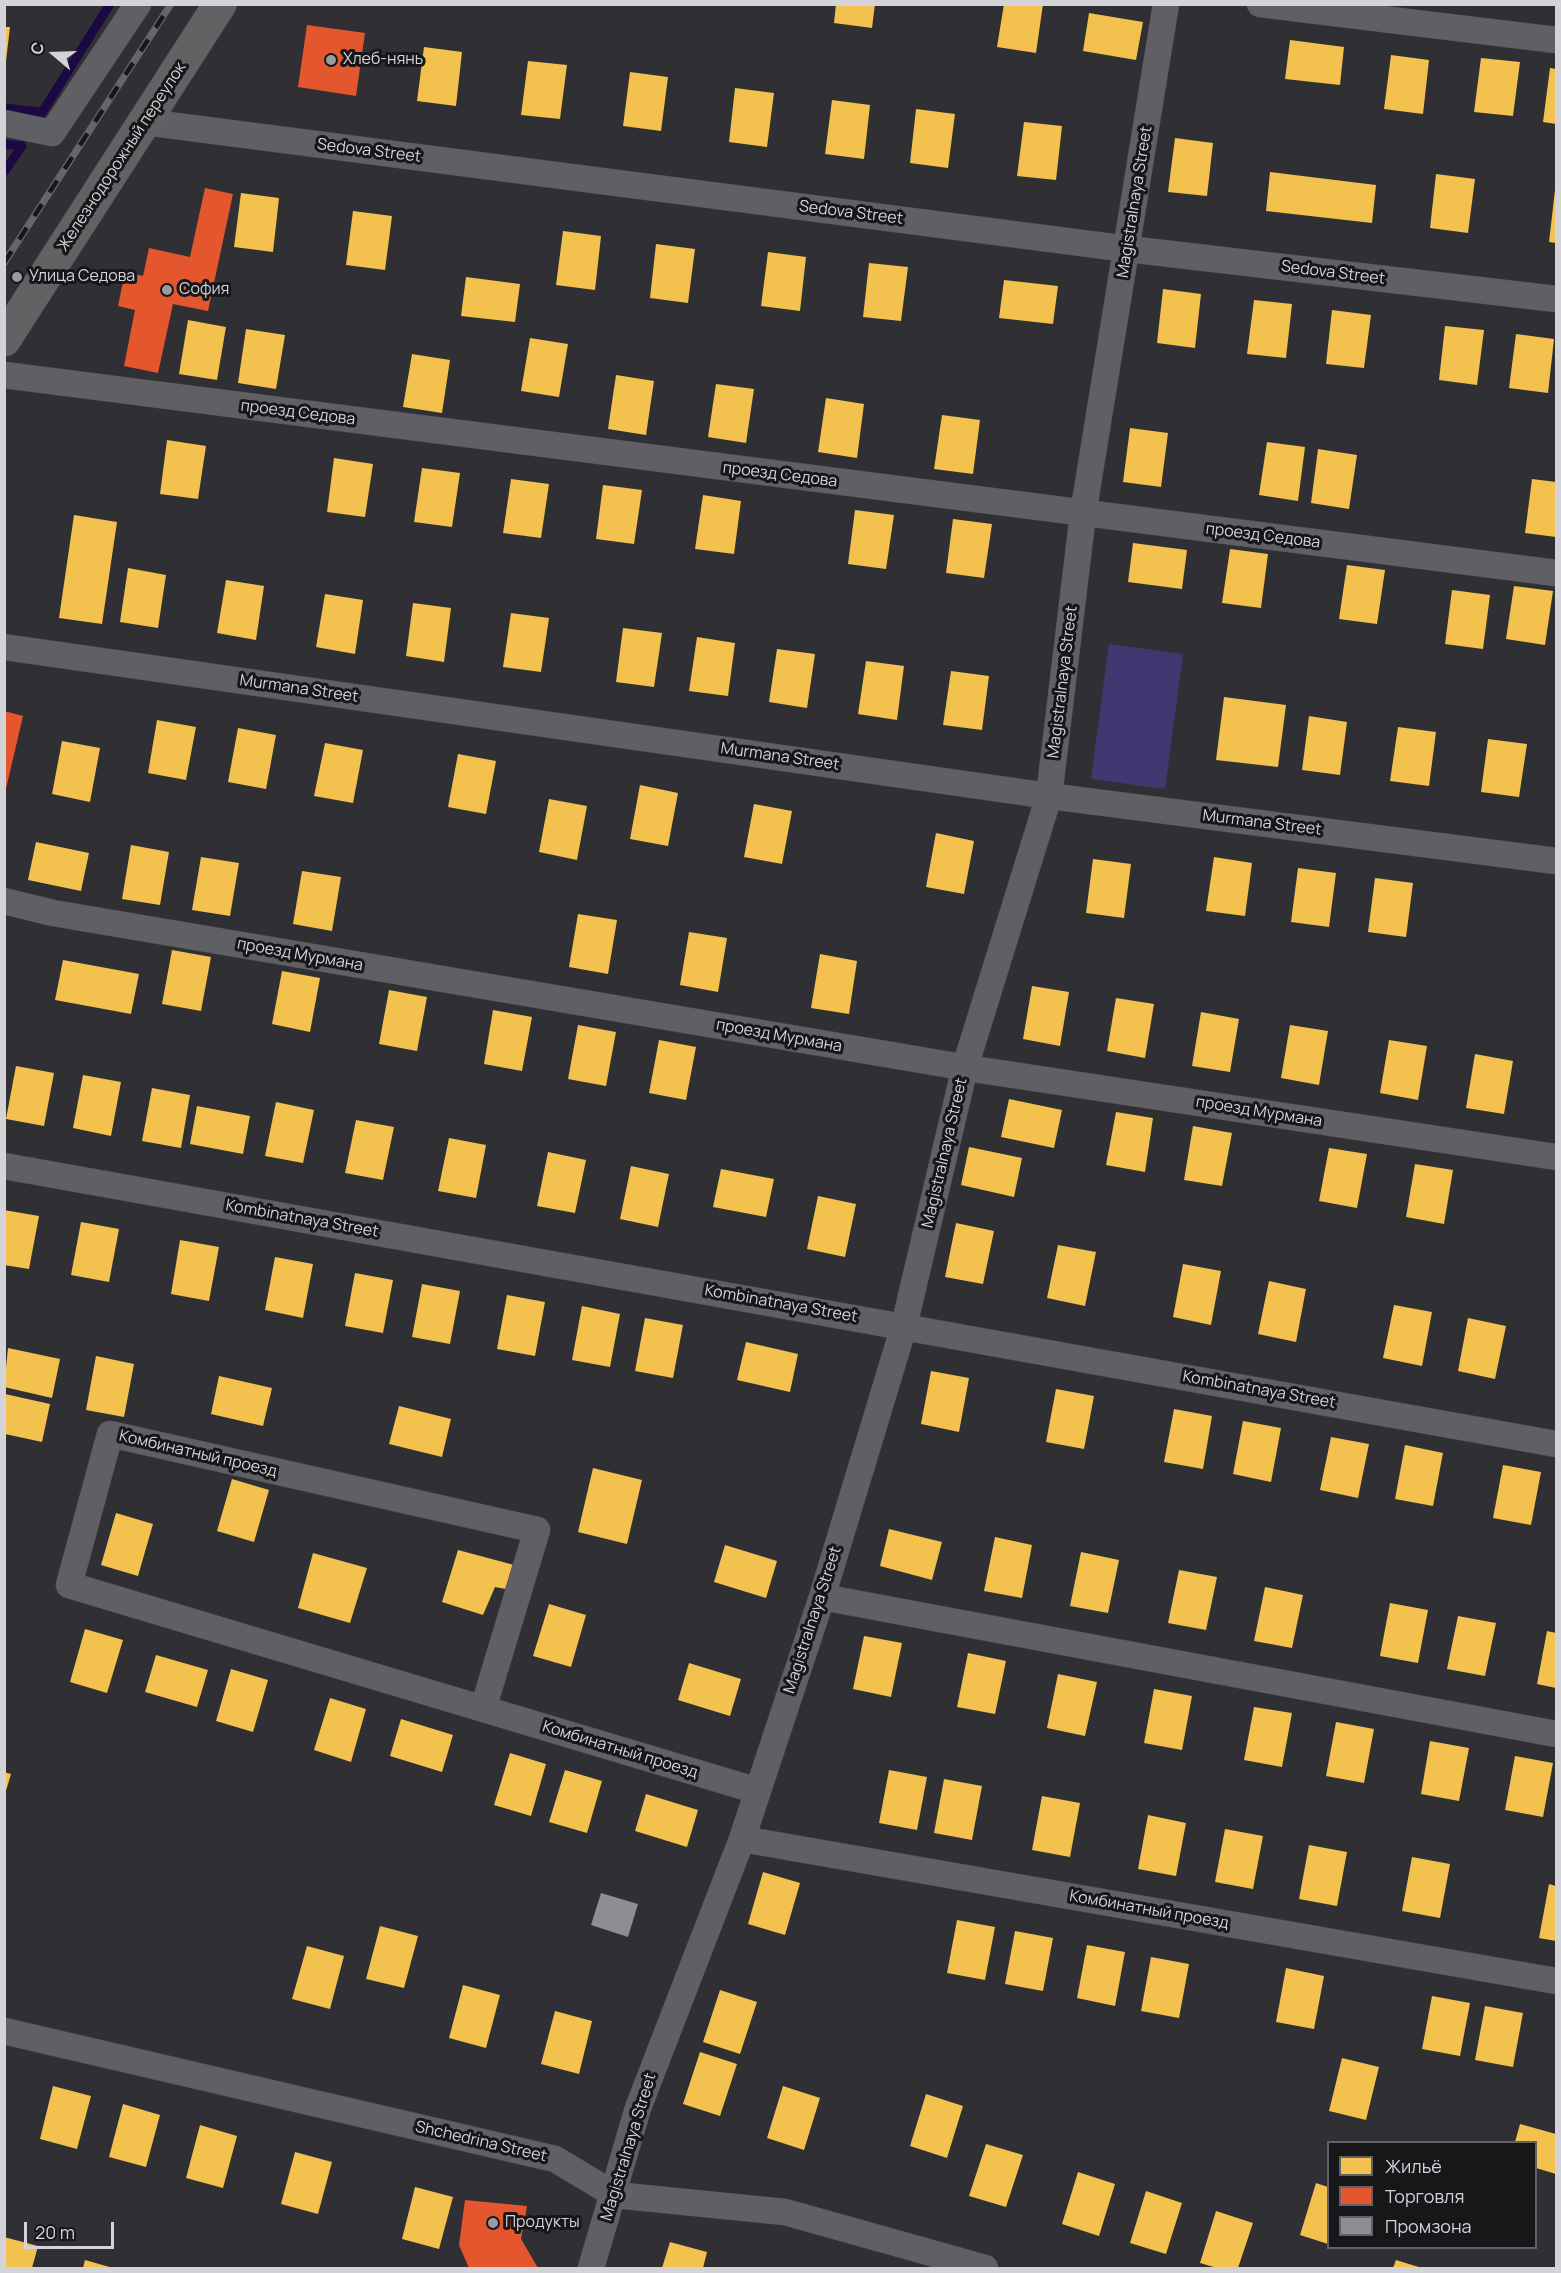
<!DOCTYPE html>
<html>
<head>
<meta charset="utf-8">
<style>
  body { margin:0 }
  #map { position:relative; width:1561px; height:2273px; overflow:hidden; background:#303034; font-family:Manrope,sans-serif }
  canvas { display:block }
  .frame { position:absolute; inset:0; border:6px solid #d3d3d8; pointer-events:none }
  .legend { position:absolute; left:1327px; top:2141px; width:210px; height:108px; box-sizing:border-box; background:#17171a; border:2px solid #626266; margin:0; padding:8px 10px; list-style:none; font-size:18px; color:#d3d3d8 }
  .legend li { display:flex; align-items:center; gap:12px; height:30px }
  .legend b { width:30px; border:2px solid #626266 }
  .north { position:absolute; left:24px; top:24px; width:60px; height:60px; -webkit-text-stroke:4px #17171a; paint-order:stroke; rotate:289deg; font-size:16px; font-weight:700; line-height:24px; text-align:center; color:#d3d3d8 }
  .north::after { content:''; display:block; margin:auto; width:21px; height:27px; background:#d3d3d8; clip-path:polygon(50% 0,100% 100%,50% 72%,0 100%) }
  .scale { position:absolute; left:24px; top:2222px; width:90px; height:27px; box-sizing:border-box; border:3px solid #d3d3d8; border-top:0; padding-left:8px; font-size:18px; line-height:21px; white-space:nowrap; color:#d3d3d8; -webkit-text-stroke:4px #17171a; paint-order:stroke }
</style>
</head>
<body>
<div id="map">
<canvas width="1561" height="2273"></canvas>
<div class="frame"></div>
<ul class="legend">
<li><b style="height:16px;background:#f2c14e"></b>Жильё</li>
<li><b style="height:16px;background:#e4572e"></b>Торговля</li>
<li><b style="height:16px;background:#8d8d92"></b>Промзона</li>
</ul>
<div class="north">С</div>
<div class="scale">20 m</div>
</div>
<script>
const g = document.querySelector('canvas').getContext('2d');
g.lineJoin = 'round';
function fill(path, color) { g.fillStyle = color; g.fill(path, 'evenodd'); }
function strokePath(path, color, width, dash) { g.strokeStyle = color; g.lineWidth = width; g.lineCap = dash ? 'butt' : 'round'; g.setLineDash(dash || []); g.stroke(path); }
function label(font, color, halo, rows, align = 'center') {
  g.font = font + ' Manrope,sans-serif'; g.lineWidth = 6; g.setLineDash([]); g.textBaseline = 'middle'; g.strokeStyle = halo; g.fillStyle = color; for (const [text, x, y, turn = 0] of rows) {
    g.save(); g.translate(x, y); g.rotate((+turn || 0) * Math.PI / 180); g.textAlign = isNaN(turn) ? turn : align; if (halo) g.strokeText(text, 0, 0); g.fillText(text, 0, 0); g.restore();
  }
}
fill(new Path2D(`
  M1109,644L1183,654L1165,789L1091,779Z`), '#403971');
fill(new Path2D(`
  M836,4H875L872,28L834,23Z
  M1004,4H1043L1036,53L997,47Z
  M1089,13L1143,22L1136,60L1083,51Z
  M4,27H10L6,61H4Z
  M1290,40L1344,47L1340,85L1285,79Z
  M424,47L462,52L456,106L417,101Z
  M1391,55L1429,60L1423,114L1384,109Z
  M1481,58L1520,62L1513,116L1474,112Z
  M528,61L567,65L560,119L521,115Z
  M1550,68L1556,69V124L1543,122Z
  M630,72L668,77L661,131L623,126Z
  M735,88L774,93L767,147L729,142Z
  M832,100L870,105L864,159L825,154Z
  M916,109L955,114L948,168L910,163Z
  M1024,122L1062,126L1056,180L1017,176Z
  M1175,138L1213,143L1207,196L1168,192Z
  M1270,172L1376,185L1372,223L1266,211Z
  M1436,174L1475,179L1468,233L1430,228Z
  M1555,190H1556V243L1549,242Z
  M241,193L279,198L273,252L234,247Z
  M353,211L392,216L385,270L346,265Z
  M563,231L601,236L595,290L556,285Z
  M656,244L695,249L688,303L650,298Z
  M768,252L806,257L800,311L761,306Z
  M869,263L908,267L901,321L863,317Z
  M466,277L520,284L515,322L461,316Z
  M1004,280L1058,286L1053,324L999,318Z
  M1163,289L1201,294L1195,348L1157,343Z
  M1254,300L1292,304L1286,358L1247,354Z
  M1332,310L1371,315L1364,368L1326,364Z
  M188,320L226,327L217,380L179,374Z
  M1445,326L1484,330L1477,385L1439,380Z
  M246,329L285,335L276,389L238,383Z
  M1516,334L1554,339L1548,393L1509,388Z
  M530,338L568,344L559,397L521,391Z
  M412,354L450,360L442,413L403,407Z
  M616,375L654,381L646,435L608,429Z
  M716,384L754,389L746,443L708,437Z
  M826,398L864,404L857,458L818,452Z
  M942,415L980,420L973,474L934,469Z
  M1130,428L1168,433L1161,487L1123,482Z
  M167,440L206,446L198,499L160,494Z
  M1267,442L1305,447L1298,501L1259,495Z
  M1318,449L1357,455L1349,509L1311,503Z
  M334,458L373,464L365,517L327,512Z
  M422,468L460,473L452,527L414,522Z
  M511,479L549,484L541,538L503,533Z
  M1532,479L1556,482V537L1525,533Z
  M603,485L642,490L634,544L596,539Z
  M703,495L741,501L734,554L695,549Z
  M855,510L894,515L886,569L848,564Z
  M74,515L117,522L102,624L59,618Z
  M953,519L992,524L984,578L946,573Z
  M1133,543L1187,550L1182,589L1128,582Z
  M1230,549L1268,554L1261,608L1222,603Z
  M1347,565L1385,570L1377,624L1339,619Z
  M128,568L166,575L158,628L120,622Z
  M226,580L264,586L256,640L217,633Z
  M1514,586L1553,591L1545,645L1506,639Z
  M1452,590L1490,595L1483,649L1445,644Z
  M325,594L363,600L355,654L316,647Z
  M413,603L451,608L444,662L406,656Z
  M511,613L549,618L541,672L503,667Z
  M623,628L662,633L654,687L616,682Z
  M697,637L735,643L728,696L689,691Z
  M777,649L815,654L807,708L769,702Z
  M866,661L904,666L897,720L858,714Z
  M951,671L989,676L982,730L943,725Z
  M1224,697L1286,705L1278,767L1216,760Z
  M1309,716L1347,722L1340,775L1302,770Z
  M157,720L196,727L186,780L148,773Z
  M1398,727L1436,732L1429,786L1390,781Z
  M238,728L276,735L266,789L228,782Z
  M1488,739L1527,744L1519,797L1481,792Z
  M62,741L100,748L90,802L52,794Z
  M325,743L363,750L353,803L314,796Z
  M458,754L496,761L486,814L448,807Z
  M640,785L678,793L668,846L630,839Z
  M549,799L587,806L577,860L539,852Z
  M754,804L792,811L782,864L744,857Z
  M936,833L974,841L964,894L926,887Z
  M36,842L89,853L81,891L28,880Z
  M131,845L169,852L160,905L122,899Z
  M201,857L239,863L230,916L192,910Z
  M1214,857L1252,863L1245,916L1206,911Z
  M1093,859L1131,864L1124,918L1086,913Z
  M1298,868L1336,873L1329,927L1291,922Z
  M302,871L341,877L332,931L293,924Z
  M1375,878L1413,883L1406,937L1368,932Z
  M578,914L617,920L608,974L569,967Z
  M689,932L727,938L718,992L680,985Z
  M172,950L211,957L201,1011L162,1004Z
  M820,954L857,961L849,1014L811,1008Z
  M63,960L139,974L131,1014L55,1000Z
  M282,971L320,978L310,1032L272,1024Z
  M1032,986L1069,992L1060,1046L1023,1039Z
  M389,990L427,997L417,1051L379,1044Z
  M1116,998L1154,1004L1145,1058L1107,1051Z
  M493,1010L532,1017L522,1071L484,1064Z
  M1201,1012L1239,1019L1230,1072L1192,1066Z
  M578,1025L616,1032L606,1086L568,1079Z
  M1290,1025L1328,1031L1319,1085L1281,1078Z
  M659,1040L696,1047L686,1100L649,1093Z
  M1389,1040L1427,1046L1418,1100L1380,1093Z
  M1475,1054L1513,1061L1504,1114L1466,1108Z
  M16,1066L54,1073L44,1126L6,1119Z
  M83,1075L121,1082L111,1136L73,1128Z
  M152,1088L190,1095L181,1148L142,1141Z
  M1009,1099L1062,1110L1054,1148L1001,1137Z
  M276,1102L314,1110L303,1163L265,1156Z
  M197,1106L250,1116L243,1154L190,1144Z
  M1116,1112L1153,1118L1145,1172L1106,1165Z
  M356,1120L394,1127L383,1180L345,1173Z
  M1193,1126L1232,1133L1222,1186L1184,1180Z
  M449,1138L486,1145L476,1198L438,1191Z
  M969,1147L1022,1158L1014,1197L961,1185Z
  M1329,1148L1367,1154L1357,1208L1319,1201Z
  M548,1152L586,1160L575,1213L537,1206Z
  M1415,1164L1453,1170L1444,1224L1406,1217Z
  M631,1166L669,1174L658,1227L620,1219Z
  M721,1169L774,1179L766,1217L713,1207Z
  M818,1196L856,1204L845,1257L807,1249Z
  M4,1210L39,1216L29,1269L4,1265Z
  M81,1222L119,1229L109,1282L71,1275Z
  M956,1223L994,1231L983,1284L945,1277Z
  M180,1240L219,1247L209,1301L171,1294Z
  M1058,1245L1096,1252L1085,1306L1047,1298Z
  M275,1257L313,1264L303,1318L265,1310Z
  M1183,1264L1221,1271L1211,1325L1173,1317Z
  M355,1273L393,1280L383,1333L345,1326Z
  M1269,1281L1306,1289L1296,1342L1258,1334Z
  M422,1284L460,1291L450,1344L412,1337Z
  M507,1295L545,1302L535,1356L497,1349Z
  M1394,1305L1432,1312L1422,1366L1383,1358Z
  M582,1306L620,1314L610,1367L572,1360Z
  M645,1318L683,1325L673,1378L635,1371Z
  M1468,1318L1506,1326L1495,1379L1458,1371Z
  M746,1342L798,1354L790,1392L737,1380Z
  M8,1348L60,1359L52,1398L4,1387Z
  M96,1356L134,1364L124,1417L86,1410Z
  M931,1371L969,1378L959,1432L921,1424Z
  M219,1376L272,1388L263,1426L211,1414Z
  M1056,1389L1094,1396L1084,1449L1046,1442Z
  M5,1394L50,1404L42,1442L5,1434Z
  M399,1406L451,1419L442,1457L389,1444Z
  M1174,1409L1212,1416L1203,1469L1164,1462Z
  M1243,1421L1281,1428L1271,1482L1233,1474Z
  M1331,1437L1369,1444L1358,1498L1320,1490Z
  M1405,1445L1443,1453L1433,1506L1395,1499Z
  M1503,1465L1541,1472L1531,1525L1493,1518Z
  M593,1468L642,1480L627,1544L578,1532Z
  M232,1479L269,1490L254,1542L217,1531Z
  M116,1513L153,1524L138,1576L101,1565Z
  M889,1529L942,1542L932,1580L880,1566Z
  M995,1537L1032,1545L1022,1598L984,1591Z
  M725,1545L777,1561L766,1598L714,1582Z
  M458,1550L514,1565L506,1589L495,1587L483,1615L442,1602Z
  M1081,1552L1119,1560L1108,1613L1070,1606Z
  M313,1553L367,1568L350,1623L298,1608Z
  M1179,1570L1217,1577L1206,1630L1168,1623Z
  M1265,1587L1303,1595L1292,1648L1254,1641Z
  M1390,1603L1428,1610L1418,1663L1380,1656Z
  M549,1604L586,1615L571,1667L533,1656Z
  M1458,1616L1496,1623L1485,1676L1447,1669Z
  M85,1629L123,1640L107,1693L70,1682Z
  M1547,1631L1556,1633V1688L1537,1684Z
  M864,1636L902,1643L891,1697L853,1689Z
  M968,1653L1006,1661L995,1714L957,1707Z
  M156,1655L208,1670L197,1707L145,1692Z
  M689,1663L741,1679L730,1716L678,1700Z
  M231,1669L268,1680L253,1732L216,1721Z
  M1058,1674L1097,1682L1085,1736L1047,1728Z
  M1154,1689L1192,1696L1182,1750L1144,1743Z
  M330,1698L366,1709L351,1762L314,1750Z
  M1254,1707L1292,1713L1282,1767L1244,1760Z
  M401,1719L453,1735L442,1772L390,1756Z
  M1336,1722L1374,1729L1364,1783L1326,1776Z
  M1430,1741L1469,1748L1459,1801L1421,1794Z
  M510,1753L546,1764L531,1816L494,1805Z
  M1515,1756L1553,1763L1543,1817L1505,1810Z
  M565,1770L602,1781L587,1833L549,1822Z
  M889,1770L927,1777L917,1830L879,1823Z
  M4,1772L11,1774L5,1794H4Z
  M944,1779L982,1786L972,1840L934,1833Z
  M646,1794L698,1810L687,1847L635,1831Z
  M1042,1796L1080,1803L1070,1857L1032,1850Z
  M1148,1815L1186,1823L1176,1876L1138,1869Z
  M1225,1829L1263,1836L1253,1889L1215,1882Z
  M1309,1845L1347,1852L1337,1906L1299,1899Z
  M1412,1857L1450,1864L1440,1918L1402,1911Z
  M763,1872L800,1883L785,1935L748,1924Z
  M1549,1884L1556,1886V1941L1539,1938Z
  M957,1920L995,1927L985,1980L947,1973Z
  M380,1926L418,1936L404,1988L366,1979Z
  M1015,1931L1053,1938L1043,1991L1005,1984Z
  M1087,1945L1125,1952L1115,2006L1077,1998Z
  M307,1946L344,1956L330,2009L292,1999Z
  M1151,1957L1189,1964L1179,2018L1141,2011Z
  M1286,1968L1324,1976L1314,2029L1276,2022Z
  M463,1985L500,1995L486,2048L449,2038Z
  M720,1990L757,2002L740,2054L703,2042Z
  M1432,1996L1470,2003L1460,2056L1422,2049Z
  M1485,2006L1523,2013L1513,2067L1475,2060Z
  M555,2011L592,2021L579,2074L541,2064Z
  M700,2052L737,2064L720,2116L683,2104Z
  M1342,2058L1379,2067L1366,2120L1329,2111Z
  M53,2086L91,2096L77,2149L40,2139Z
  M783,2086L820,2098L804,2150L767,2138Z
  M926,2094L963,2106L947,2158L910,2146Z
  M123,2104L160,2115L146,2167L109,2157Z
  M1520,2124L1556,2134V2174L1536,2168V2142H1515Z
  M200,2125L237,2136L223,2188L186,2178Z
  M986,2144L1023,2155L1006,2207L969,2196Z
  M295,2152L332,2162L318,2214L281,2204Z
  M1078,2172L1115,2184L1099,2236L1062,2224Z
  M1316,2183L1328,2187V2244L1300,2235Z
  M415,2187L453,2197L439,2249L402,2239Z
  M1146,2191L1182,2203L1166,2254L1130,2243Z
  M1216,2211L1253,2223L1238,2268H1217L1200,2263Z
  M4,2237L38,2246L32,2268H4Z
  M670,2242L707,2252L703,2268H662Z
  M85,2260L113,2268H83Z
  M1396,2260L1422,2268H1393Z`), '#f2c14e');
fill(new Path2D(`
  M307,25L365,33L356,96L298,87Z
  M205,188L233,194L208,311L173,304L158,373L124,366L135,310L118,306L125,272L143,276L149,248L190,257Z
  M4,711L23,716L5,793H4Z
  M465,2200L527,2206L521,2239L538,2268H469L459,2245Z`), '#e4572e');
fill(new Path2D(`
  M601,1893L638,1904L628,1937L591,1925Z`), '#8d8d92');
strokePath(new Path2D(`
  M4,108L42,112
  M38,119L110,4
  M4,144L22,146L4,172`), '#1a0943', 9);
const street = new Path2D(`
  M1260,4L1556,40
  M145,122L1128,249L1556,299
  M4,123L52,133L138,4
  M4,375L1556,573
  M4,647L1049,796L1556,861
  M4,901L53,913L980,1070L1556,1157
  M4,1166L1556,1444
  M822,1597L1556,1734
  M483,1709L537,1530L110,1434L69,1585L758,1791
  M742,1839L1556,1981
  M4,2031L555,2159L615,2195L785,2212L985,2268
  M591,2268L638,2108L742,1839L822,1597L904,1326L965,1067L1049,796L1083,514L1166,4`);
const secondary = new Path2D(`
  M4,340L220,4`);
strokePath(street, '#4d4d51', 27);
strokePath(secondary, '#4d4d51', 34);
strokePath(street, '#606064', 26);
strokePath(secondary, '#606264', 33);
const rail = new Path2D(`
  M4,263L171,4`);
strokePath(rail, '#666668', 7);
strokePath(rail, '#17171a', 4.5, [14]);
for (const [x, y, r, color] of [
  [331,60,6,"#9a9a9f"],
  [17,277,6,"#9a9a9f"],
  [167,290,6,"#9a9a9f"],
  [493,2223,6,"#9a9a9f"]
]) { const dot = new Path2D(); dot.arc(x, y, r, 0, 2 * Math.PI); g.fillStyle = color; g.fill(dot); strokePath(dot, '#17171a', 2); }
label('16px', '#d3d3d8', '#17171a', [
  ["Хлеб-нянь",343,60],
  ["Улица Седова",29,277],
  ["София",179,290],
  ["Продукты",505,2223]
], 'left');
label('16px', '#d3d3d8', '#17171a', [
  ["Sedova Street",369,151,7],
  ["Железнодорожный переулок",122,157,-57],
  ["Magistralnaya Street",1135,202,-81],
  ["Sedova Street",851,213,7],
  ["Sedova Street",1333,273,7],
  ["проезд Седова",298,413,7],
  ["проезд Седова",780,475,7],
  ["проезд Седова",1263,536,7],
  ["Magistralnaya Street",1063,682,-83],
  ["Murmana Street",299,689,8],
  ["Murmana Street",780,757,8],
  ["Murmana Street",1262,823,7],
  ["проезд Мурмана",300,955,10],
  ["проезд Мурмана",779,1036,10],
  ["проезд Мурмана",1259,1112,9],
  ["Magistralnaya Street",945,1153,-77],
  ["Kombinatnaya Street",302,1219,10],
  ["Kombinatnaya Street",781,1304,10],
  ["Kombinatnaya Street",1259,1390,10],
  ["Комбинатный проезд",198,1454,13],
  ["Magistralnaya Street",813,1620,-72],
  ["Комбинатный проезд",620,1750,17],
  ["Комбинатный проезд",1149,1910,10],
  ["Shchedrina Street",481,2142,13],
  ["Magistralnaya Street",629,2147,-73]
]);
</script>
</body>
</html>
